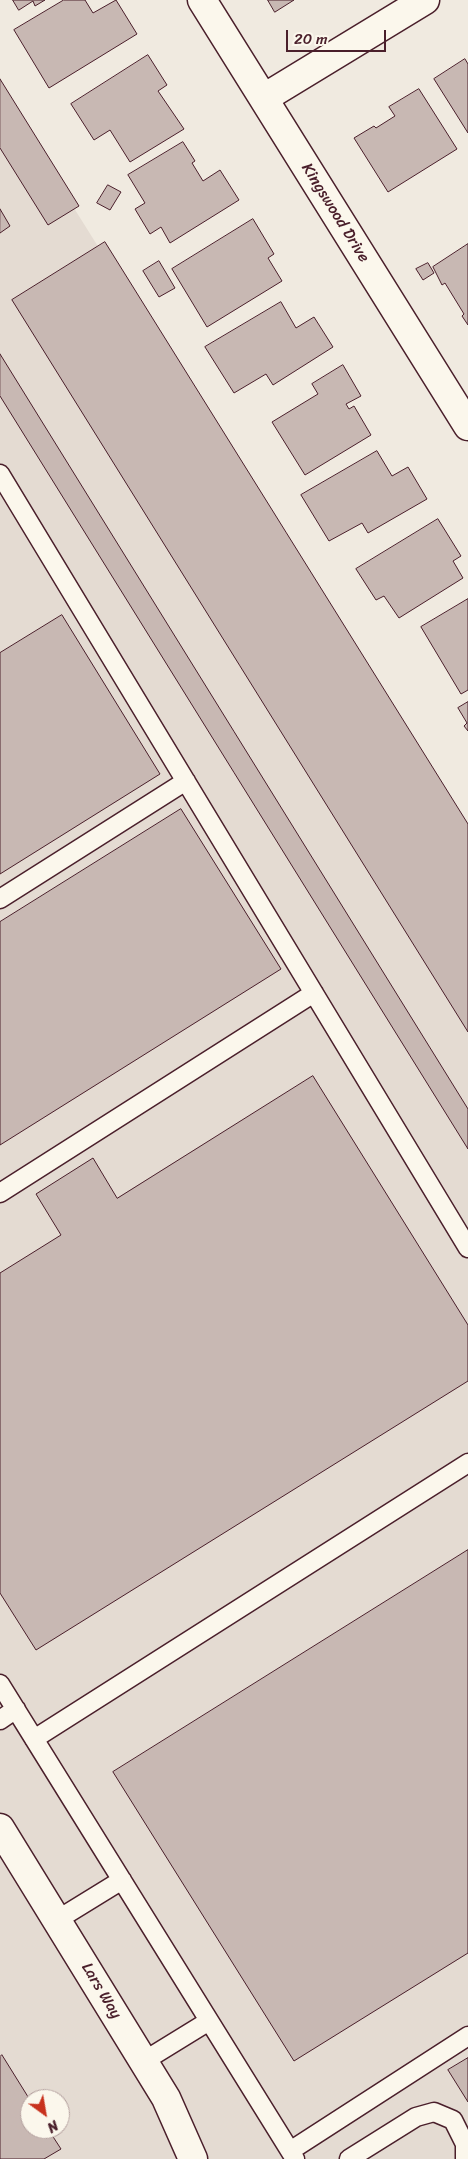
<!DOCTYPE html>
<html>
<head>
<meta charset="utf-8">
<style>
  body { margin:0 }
  #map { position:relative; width:468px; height:2159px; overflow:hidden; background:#f0eae0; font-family:Sriracha,sans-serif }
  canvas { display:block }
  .north { position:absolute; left:20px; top:2089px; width:50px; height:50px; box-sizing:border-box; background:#fbf7ec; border:1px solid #b4a19f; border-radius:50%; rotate:148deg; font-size:14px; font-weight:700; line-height:20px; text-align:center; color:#4a1f2b }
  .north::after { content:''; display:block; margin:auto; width:18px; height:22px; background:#c8321e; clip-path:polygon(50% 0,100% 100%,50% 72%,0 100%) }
  .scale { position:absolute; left:286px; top:30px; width:100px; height:22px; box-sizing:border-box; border:2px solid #4a1f2b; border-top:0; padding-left:6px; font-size:15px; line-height:18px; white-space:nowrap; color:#4a1f2b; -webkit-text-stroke:4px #fbf7ec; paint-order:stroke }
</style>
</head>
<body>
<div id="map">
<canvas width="468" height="2159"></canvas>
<div class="north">N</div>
<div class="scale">20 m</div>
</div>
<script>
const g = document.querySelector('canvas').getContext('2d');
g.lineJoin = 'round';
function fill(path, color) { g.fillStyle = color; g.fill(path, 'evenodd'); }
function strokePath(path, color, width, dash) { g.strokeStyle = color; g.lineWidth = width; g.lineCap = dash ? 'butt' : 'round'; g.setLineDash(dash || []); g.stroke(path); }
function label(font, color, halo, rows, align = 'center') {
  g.font = font + ' Sriracha,sans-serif'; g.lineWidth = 4; g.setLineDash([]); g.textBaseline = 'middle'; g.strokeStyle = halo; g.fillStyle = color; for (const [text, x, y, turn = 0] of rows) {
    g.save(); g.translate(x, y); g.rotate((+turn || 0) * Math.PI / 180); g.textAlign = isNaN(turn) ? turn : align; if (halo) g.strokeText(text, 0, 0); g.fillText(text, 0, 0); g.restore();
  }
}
fill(new Path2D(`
  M0,90L468,837V2159H0ZM30,2099H60V2129H30Z`), '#e4dbd2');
const building = new Path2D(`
  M13,0H45L35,6L33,1L19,10Z
  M64,0H85L93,13L116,0L137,34L49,88L14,30Z
  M268,0H294L275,12Z
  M148,55L167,85L158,91L184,129L130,162L110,130L94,140L71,104Z
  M465,59L468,64V133L434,79Z
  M0,79L79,206L48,225L0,148Z
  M419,89L457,149L388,192L354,138L374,126L376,128L395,116L389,107Z
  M183,142L195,161L192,163L203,181L220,170L239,200L170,243L161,227L150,234L135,209L145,203L128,175Z
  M108,185L121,192L110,210L97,203Z
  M0,209L10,226L0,233Z
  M253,219L274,254L268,258L282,281L207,327L172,269Z
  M105,242L468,824V1032L12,300Z
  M468,244V325L462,316L464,314L445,283L442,285L433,267Z
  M159,261L175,288L159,297L143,271Z
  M428,263L434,273L423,280L416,269Z
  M281,302L296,328L314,317L333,347L273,385L266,374L234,393L205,347Z
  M0,354L468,1109V1149L0,396Z
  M343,365L361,396L346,404L349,409L354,406L371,435L305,475L272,422L318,394L312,384Z
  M377,451L392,476L408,467L427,499L368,533L362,523L329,541L301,495Z
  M438,519L461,556L453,561L463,578L399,618L384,596L376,600L356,569Z
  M468,599V690L461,694L421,627Z
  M62,615L160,774L0,874V653Z
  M468,702V731L464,726L467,723L458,708Z
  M181,809L281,969L0,1145V922Z
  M313,1076L468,1325V1381L36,1650L0,1593V1273L61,1235L36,1194L93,1158L117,1198Z
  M468,1550V1953L294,2061L113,1772Z
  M2,2055L30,2100V2129H48L61,2149L44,2159H0V2057Z
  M468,2058V2102L448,2070Z`);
fill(building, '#c8b8b3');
strokePath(building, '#4a1f2b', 1);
const service = new Path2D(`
  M0,474L468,1248
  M0,899L186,781
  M0,1193L314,993
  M0,1684L295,2159
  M0,1720L16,1709
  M34,1739L468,1463
  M57,1920L122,1880
  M144,2061L209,2021
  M290,2151L468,2036
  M349,2159L416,2117L434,2112L453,2120L465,2144V2159`);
const minor = new Path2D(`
  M202,0L468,426
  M264,98L425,0
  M0,1828L166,2098L193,2159`);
strokePath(service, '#4a1f2b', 21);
strokePath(minor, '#4a1f2b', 31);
strokePath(service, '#fbf7ec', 18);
strokePath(minor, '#fbf7ec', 28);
label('16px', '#4a1f2b', '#fbf7ec', [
  ["Kingswood Drive",335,213,58],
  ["Lars Way",101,1991,59]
]);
</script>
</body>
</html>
